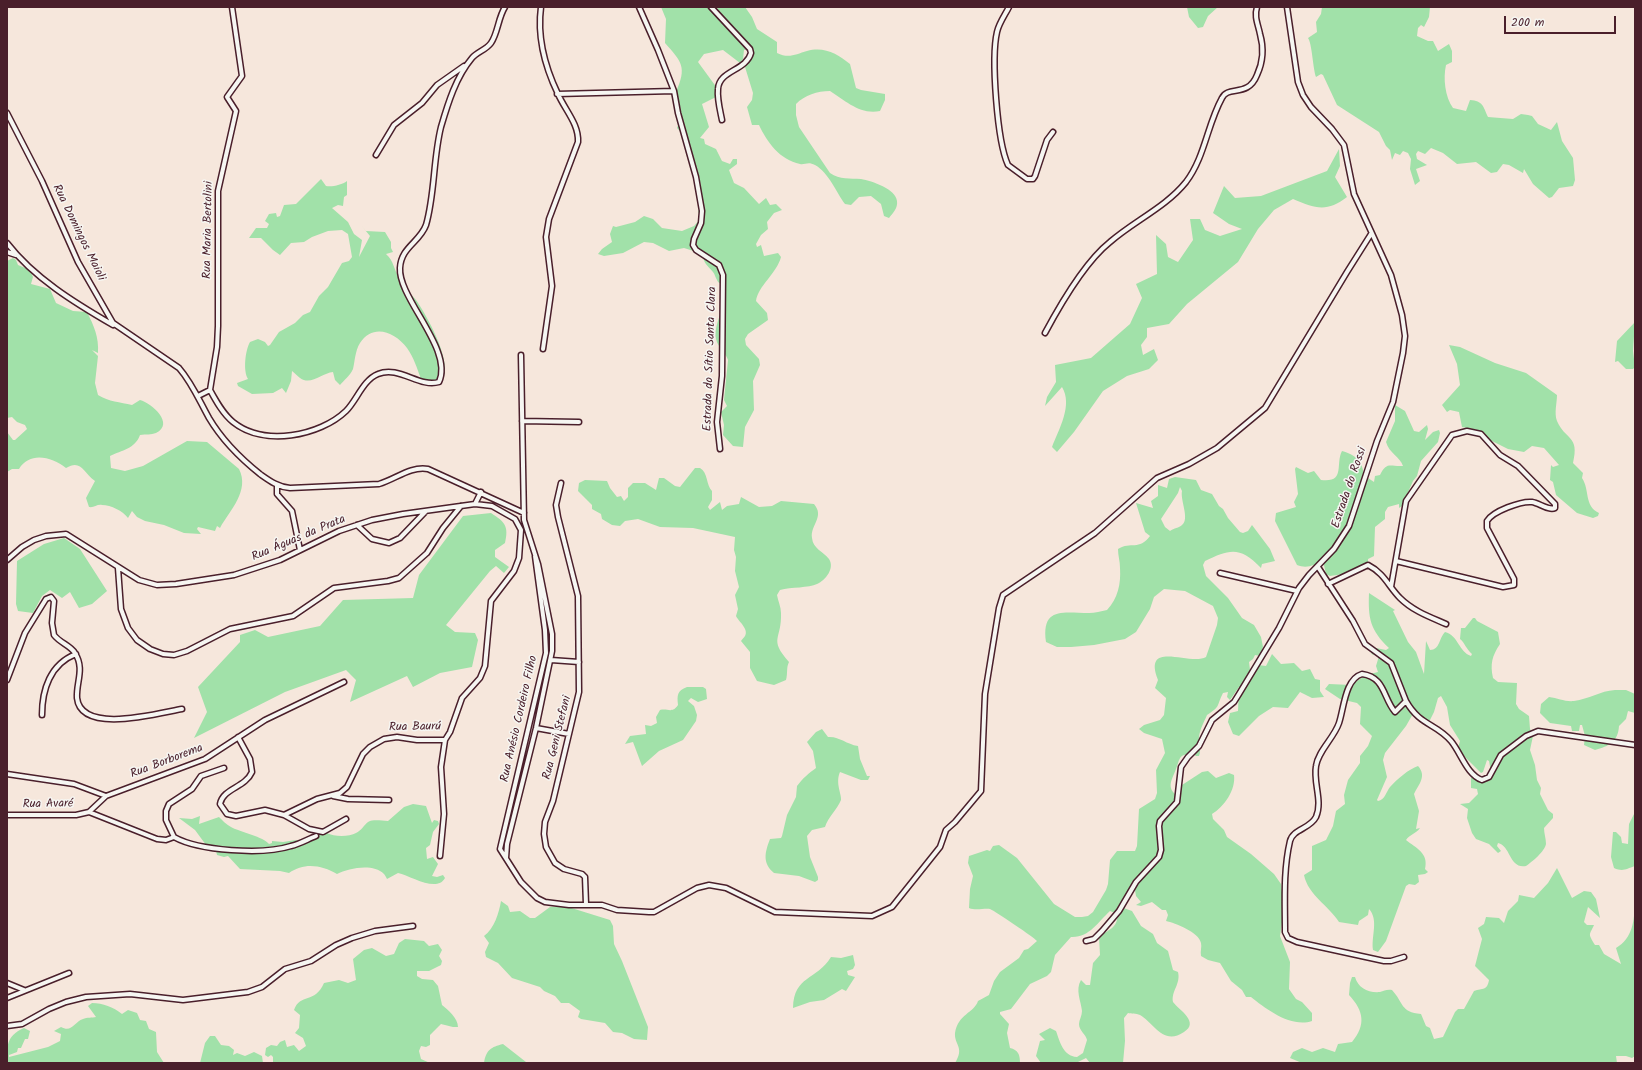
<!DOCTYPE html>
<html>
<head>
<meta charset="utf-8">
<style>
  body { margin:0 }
  #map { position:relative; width:1642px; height:1070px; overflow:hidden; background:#f6e7dc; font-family:Kalam,sans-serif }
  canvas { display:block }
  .frame { position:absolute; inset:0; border:8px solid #4a1f2b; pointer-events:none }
  .scale { position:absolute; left:1504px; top:16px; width:112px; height:18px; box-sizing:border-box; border:2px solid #4a1f2b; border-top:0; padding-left:5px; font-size:12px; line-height:14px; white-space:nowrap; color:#4a1f2b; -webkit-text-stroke:3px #f6f6f2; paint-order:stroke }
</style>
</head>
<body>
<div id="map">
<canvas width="1642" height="1070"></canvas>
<div class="frame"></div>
<div class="scale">200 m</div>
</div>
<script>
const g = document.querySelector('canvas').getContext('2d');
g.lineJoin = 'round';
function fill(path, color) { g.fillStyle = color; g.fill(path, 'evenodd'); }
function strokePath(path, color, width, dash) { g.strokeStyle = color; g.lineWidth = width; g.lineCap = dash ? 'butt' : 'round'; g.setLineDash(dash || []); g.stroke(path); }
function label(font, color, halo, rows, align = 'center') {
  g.font = font + ' Kalam,sans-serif'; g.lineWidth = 3; g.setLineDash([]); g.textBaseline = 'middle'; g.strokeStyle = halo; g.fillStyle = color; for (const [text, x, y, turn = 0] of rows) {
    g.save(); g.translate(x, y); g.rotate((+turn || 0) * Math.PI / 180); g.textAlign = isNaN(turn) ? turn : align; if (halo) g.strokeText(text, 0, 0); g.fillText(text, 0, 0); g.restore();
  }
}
fill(new Path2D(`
  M661,7H711L717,10L718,7H745L752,17L757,29L777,42V53C789,59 796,54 807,51C824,46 838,54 850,64L856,88L861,90L885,94V100L880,111C860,115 846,101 830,91C817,91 805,95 796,104V115L799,127L830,173C840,180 850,178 861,179C872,181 896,189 897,201C898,208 893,213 889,218L884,216L881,204L871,196L859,197L851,205L845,204C836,192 829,173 815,165C808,161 805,165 800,164C780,160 767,142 759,125H752L747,107L752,100L753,93L745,67L752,54L748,49L744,50L743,59L740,63L723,50L704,54L698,62L717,88L716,97L702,104L709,127L700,138L704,139L705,144L716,149L722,161L730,164L733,159H737V164L729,170L734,183L744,188L759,204L766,198L770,205L776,204L782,210L774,213L767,222L768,229L761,235L756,244L757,247L761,245L764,256L778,253L781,257C777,273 758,286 756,301L767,313L768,320L748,334L745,339L746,345L759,359L760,365L753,381L754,410L745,427L743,447L733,446L723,435L724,425L721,412L727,406L724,400L728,360C726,353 718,348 716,339C713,322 729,304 723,287C722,284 718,283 717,280C715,277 715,274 713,272C707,265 703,263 703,254L684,248L669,251L653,243L644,242L623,253L604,256L598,254L602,249L612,242L610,234L613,226L616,227L635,222L644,216L653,219L662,228L682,231L694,226L702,217L698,212C705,198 700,171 692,158C691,156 688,155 687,154C684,145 685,135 677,128C683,113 681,107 676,92C687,67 682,62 665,43L666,19Z
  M1187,7H1218L1208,16L1203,27L1198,28L1189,17Z
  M1322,7H1430L1429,17L1424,27L1421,25L1418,28L1417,36L1428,41H1433L1438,51L1449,44L1452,51V62L1446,65C1443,78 1445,97 1453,108L1466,111L1470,100C1483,101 1483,106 1488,117L1513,119L1521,114L1528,115L1532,116L1538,124L1551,130L1557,122L1562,141L1573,158L1575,180L1573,186L1559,188L1552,197L1549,198L1533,184L1524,169L1523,173L1509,165L1503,164L1497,172L1491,173L1476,162L1457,164L1443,153L1431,148L1425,154L1418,151L1416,154L1417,159L1427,165L1416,169L1420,181L1415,185L1410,169L1411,159L1408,153L1403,151L1400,155L1395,153L1392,160L1390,150L1386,146L1379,132L1337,105L1323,75L1321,74L1316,77C1313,69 1312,43 1308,38L1317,32L1316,22L1321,14Z
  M1339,149L1340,166L1335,177L1347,197C1327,213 1314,208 1293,199L1274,210L1258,229L1238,262L1187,304L1169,324L1147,328V337L1141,345L1143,355L1154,349L1158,360L1149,369L1127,376L1103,391L1074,432L1057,452L1052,447C1059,429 1073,405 1062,387L1045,406L1047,397L1056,382L1055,365L1091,358L1130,324L1142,298L1136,284L1157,274L1156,235L1166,244L1168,257L1178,262L1193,240L1190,219H1200L1205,230L1220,236L1242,229L1229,224L1213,213L1224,186L1235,198L1261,196L1327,171Z
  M321,179L326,186C332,187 342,185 347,181V195L344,197L343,206L338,205L332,208L348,222L354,234L362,240L359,257L370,236L361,225L366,231L385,232L391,242V248L393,252L386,254C394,261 394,270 399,278C403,286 410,293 416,300C427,316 450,357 444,376C436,383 430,382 421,379C417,368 414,358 407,348C395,332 373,323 360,343C355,351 355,361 353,369C350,376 344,380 340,385L335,380L333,372C322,373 311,386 300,378C297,376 295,373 292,371L291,381L286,393L282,388L273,393L252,394L238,386L237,383L248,379C243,371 245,351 250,342L258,339L265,342L268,346L270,345L279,332L295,323L303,315L310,312L319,296L328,287L342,263L349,261L352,257L348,234L342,230L328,231L312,237L304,242L291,243L280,255L273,250L261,238H249L256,228H267L269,224L265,221L269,214L276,213L277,217L280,216L284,205L296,204Z
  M13,258L16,260L18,265L30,270L33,277L31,284L50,289L56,303L73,311L87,312C94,326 99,337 98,353L92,350L98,356L95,383L98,395C109,402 120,402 132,405L140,400C152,403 175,424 156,433C151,435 146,434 140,435C135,449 122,450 110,456L111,468L125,471L143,466L187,441L207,442L239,469C250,491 230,510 220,528L217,526L215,531L198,527L197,529L201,534L184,533L164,525L145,521L137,517L132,511L128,518C123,511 111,505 102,505C97,504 94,508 89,507L86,498L95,481C83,472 81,459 66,468C52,457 30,451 19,469H12L7,472V432L13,440H15L27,429L25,425L17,422L12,417L7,418V261Z
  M1635,322L1633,351L1635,367L1633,369H1626L1618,361L1615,362L1617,341Z
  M1449,345L1460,347L1495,363L1526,373L1557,395C1557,403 1554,413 1557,421C1565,440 1580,435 1573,463L1583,473L1582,478C1590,490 1584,506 1599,513L1598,516L1593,518L1577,513L1556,495L1553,482L1550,480L1551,465L1553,467L1559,465L1544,448L1532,446L1524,452L1508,449L1488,439L1478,430L1462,427L1459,412L1450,410L1447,412L1442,405L1460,385L1457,364Z
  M1395,405L1405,411L1414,431L1419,432L1427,425L1428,429L1425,440L1433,432L1439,430L1440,433L1438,442L1421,461L1417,476L1413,481L1402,506L1399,508V504L1388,507L1385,512V519L1375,527L1374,556L1368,559V562C1357,572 1344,574 1330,576L1326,574L1323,561C1314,565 1307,569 1297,565L1275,521L1276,513L1296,507L1294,502L1298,494L1295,469L1296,467L1308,473L1314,471L1321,480C1346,483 1335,464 1342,451C1361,456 1365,467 1364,486L1368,478L1374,482L1375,476L1380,475C1387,461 1390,467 1403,466C1400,457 1389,453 1386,442L1395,421Z
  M695,468H700C708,472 706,485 712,491V500L708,507L710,510L720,502L722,510L727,506L739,504L741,497L759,507L772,506L781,501L814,504C825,517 810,525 812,538C813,549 823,551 829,559C835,568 826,580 817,584C809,588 791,587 780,590L777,595C778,601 781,607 781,613C782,640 768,638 789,662C786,668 788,673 786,680L774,685L757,681L750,668V652L741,641C742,639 744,638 745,636C749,629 739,622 736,616L738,609L735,595L739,587L735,571L736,557L734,550L735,537L693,528L660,527L638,519L625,521L620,526L612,525L602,519L601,514L592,509V505L578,491L579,483L585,480L607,481L610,488L617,497L621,496L624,501L628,497V488L633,483H645L656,490L659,478H664L675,486L680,487Z
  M1175,477L1196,480L1201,490L1212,494L1219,506L1223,509L1228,518L1240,532L1243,533L1248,531L1252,525L1270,549L1275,561L1262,564L1261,568C1240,546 1230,549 1205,561L1203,565L1206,576L1228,598L1242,618L1254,625L1261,637L1263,647L1260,656L1255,655L1253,659L1249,662L1250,670L1258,665L1266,666L1272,654L1281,664L1294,663L1302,671L1310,669L1315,679L1320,680V691L1324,697L1312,698L1300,692L1288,708L1273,707L1259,716L1239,736L1233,734L1228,722L1230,713L1238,711L1239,687L1230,700L1227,697L1228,692L1223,693C1216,707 1221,706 1207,715C1204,722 1200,729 1199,737C1198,744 1202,749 1199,756H1196L1193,754C1190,754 1186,754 1184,755C1179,757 1179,761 1177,766C1174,777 1165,786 1176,795L1181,791L1182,785L1202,772L1208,771L1216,778L1229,773L1234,775C1236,790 1224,807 1212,814L1213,819L1224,830L1227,837L1251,854L1274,874L1281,884L1284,909L1280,936L1290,962L1289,989L1296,999L1302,1002L1312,1013V1021C1291,1028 1266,1009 1251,997H1246L1242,990L1231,981L1220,963L1208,960L1201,956C1200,951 1202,947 1201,943C1199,932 1175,923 1166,921L1168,915L1166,910H1162L1152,902L1141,906L1136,905L1141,902L1136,896L1135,890L1132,889L1118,906L1132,911L1141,926L1153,934L1157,943L1168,951L1173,970L1178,972C1181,984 1171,991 1173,1002C1179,1010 1200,1022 1184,1032C1163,1046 1154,1023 1140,1015C1136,1013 1131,1014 1128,1013L1124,1018L1125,1041L1123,1063H1090L1086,1058L1076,1063H1041L1036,1056L1040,1041L1045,1040L1039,1034L1050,1028L1056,1031C1060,1042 1063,1056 1077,1057L1083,1053L1087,1040C1086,1034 1079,1031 1079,1024C1079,1020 1082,1016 1082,1011C1081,1001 1075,990 1081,980L1086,985H1090L1093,963L1100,955L1099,937C1107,930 1119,928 1117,914L1110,911C1098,922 1089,938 1071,937L1055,955L1051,972L1047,976L1030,984L1011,1009L1000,1012V1014L1009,1024L1007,1033L1010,1048C1018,1050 1020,1054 1020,1063H955C965,1047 954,1045 955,1033C958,1014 974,1013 978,1001L989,995L994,981L1000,972L1019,958L1024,950L1028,949L1037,941C1035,938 995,911 990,909C984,908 976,911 969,908L970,889L973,876L968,863L969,856L987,850L990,851L993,846L999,845L1017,858L1054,904L1075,917H1082L1088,916L1093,912L1106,890L1108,884L1110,860L1117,851H1135L1137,846L1139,809L1155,799L1157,793L1156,770L1165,753L1162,739L1144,733L1139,729L1144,725L1160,720L1164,715L1166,698L1155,688L1158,680C1142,639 1190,666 1206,657L1217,625L1218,618L1213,606L1185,591L1164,589L1154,597L1150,609L1136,632L1125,639L1094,645L1071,647H1057L1046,642C1041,606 1064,613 1089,613C1095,613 1101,611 1107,610C1118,598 1121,584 1120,568C1120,561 1118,556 1118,549C1131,541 1139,551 1150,536L1145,532L1136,503L1153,508L1151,501L1158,496V485L1167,488L1169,479ZM1180,487L1182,491C1180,500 1190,519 1182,525C1179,528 1174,528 1170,531L1165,527L1161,519L1178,493Z
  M491,513C505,522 509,526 505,543L495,550V557L509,567L504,573L496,566L490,571L446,625L455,632L475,633L478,640L472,667L440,673L413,687L407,676L350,702L356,680L346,670L285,692L194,738L207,712L198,687L240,642V635L255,630L268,637L320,626L343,600L413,598L419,575L463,516Z
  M64,538L80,549L107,591L92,604L79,608L70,592L62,598L50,590L42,596L33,613L18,611L16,604L17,561L44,544Z
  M1369,593L1395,610L1393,611L1408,642L1416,652L1424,674L1426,641L1430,650C1440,650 1439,638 1445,632C1458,635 1459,652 1471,656L1472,654C1466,649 1465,643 1460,639L1461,628H1465L1473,618H1475L1477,621L1498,632L1500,644C1492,656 1490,664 1493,678L1498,682L1517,683L1516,704L1519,709L1529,716L1530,729L1533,736L1530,750L1535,765L1537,780L1541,788L1540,794L1548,810L1553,814V818L1544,828C1544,833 1546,839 1546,844C1545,851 1532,862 1526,866C1509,869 1511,846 1498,843L1497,846L1501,851L1498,853L1489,844L1476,839L1472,833L1467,818L1468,809L1460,804L1469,803L1478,794L1477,789L1471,788V778L1474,776H1488L1491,772L1489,761L1487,760L1483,772L1481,773L1460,752L1458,748L1460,741L1450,725L1447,707L1441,696L1438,698L1434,712L1430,720L1426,721L1414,712L1406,726L1385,753L1383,760L1387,777L1377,800L1378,801C1385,800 1386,792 1390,787C1397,779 1409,769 1418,766C1427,776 1419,784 1414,794L1419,811L1416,829L1420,828C1416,834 1410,834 1406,840C1416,848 1429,853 1425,869L1428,872L1425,874L1418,875L1419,882L1415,885L1409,884L1406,886L1386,941L1378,952L1373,950C1371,936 1379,920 1369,909L1368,915L1359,921L1358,925L1339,922C1329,906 1308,895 1304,875L1312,870V846L1326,840L1333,826L1336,811L1345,804L1344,795L1348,780L1360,763V756L1368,746L1372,736L1360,724L1361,707L1357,703L1340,699L1325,689L1329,684L1351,685L1366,675L1378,672L1376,666L1379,656L1376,653L1373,655L1371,653L1372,650L1376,648L1386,650L1389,648C1370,630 1368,618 1369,593Z
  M687,687H703L706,689L707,699L698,702L691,698L688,701L694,706L697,715L696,721L683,740L659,751L642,766L633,742L625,744L630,736L646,734L645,725L651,726L657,723L656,717L660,710C668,708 672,714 678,705C677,695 677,691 687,687Z
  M1615,690H1626L1635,694V713L1628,711L1626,719L1619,726C1618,742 1609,746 1595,750L1584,745L1585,736L1582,725H1580L1579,731H1572L1571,726L1550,723L1540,713L1541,704L1549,697C1558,698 1565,702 1574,701C1589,699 1600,691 1615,690Z
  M822,729L828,737C839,736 846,744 858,746L860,759L867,776H870L868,780H861L840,772C835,783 842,795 841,800C837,810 828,817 825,827L812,830L807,836L810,857L818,877V880L815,882L799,876L774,873C762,863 765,852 770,839L781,838L782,836L787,815L796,797L797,786C803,778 809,773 816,768L813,751L807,742L816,732Z
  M413,804L426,806L432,823L434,820L438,821L439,824L433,832L430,845L426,848L427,859L433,857L438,864L432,876L437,877L443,875L445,878C437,893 411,876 398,873L387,879C386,877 385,875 384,874C373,863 349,868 337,874C322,865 304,862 289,873L280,871L240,869L228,856L224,857L217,855L215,846L213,845L211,850L209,849L195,830L179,818L192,819L200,816L199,824L219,817C222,820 227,825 231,827C240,832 264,837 269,844L272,843V841L283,842L296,840L303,845L310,837L327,833C334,837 349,837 356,833C361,831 364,825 368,822C374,819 381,821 388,821L404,807Z
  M1635,812V866C1626,869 1623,872 1614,868L1611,857L1613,832H1616L1621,837L1622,843L1628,844L1629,824Z
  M1557,868L1572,898L1584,891L1591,892L1596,899L1600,918L1588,907L1584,922L1587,925H1594C1589,936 1588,933 1595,945H1599L1604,954L1621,964L1616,948C1633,938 1634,921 1635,903V1056L1632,1058L1626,1056H1616L1617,1063H1302L1290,1058L1293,1052L1302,1048L1312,1052L1323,1048L1335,1052L1338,1044L1352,1042C1366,1025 1364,1011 1349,995L1350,983L1352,977H1355C1358,988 1368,993 1380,992C1384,991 1387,989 1392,990C1404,1003 1400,1012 1421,1014L1426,1026L1430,1028L1434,1039L1443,1037L1455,1012L1458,1009H1464L1474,991C1483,988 1487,991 1489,980L1475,966L1482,939L1478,928L1484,924L1486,917L1499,918L1504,923L1508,911L1518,901L1519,895L1534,898L1548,883Z
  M501,901L508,906L510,912L520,911L530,918H535L550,907L565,906L610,920L613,926L614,944L622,961L648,1027L647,1040L634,1039L622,1033L613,1032L605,1023L581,1019L578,1017L580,1011L569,1003H561L555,996L544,991L540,987L512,978L498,963L486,957L485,952L489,943L484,936C494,929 499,913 501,901Z
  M405,939L424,941L429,946L438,944L442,950L439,956L442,961L441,965L429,971H417V976L422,979L433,980L438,986L442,1005C448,1010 458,1018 458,1027H453L441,1024L430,1035V1045L426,1047L421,1046L419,1051L421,1059L430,1063H273V1057L271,1055L268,1057L265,1055L266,1048L271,1045L277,1046L280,1042L285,1040L287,1047L294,1045L299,1051L306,1046L303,1038L295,1033L299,1028L300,1015L294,1010C300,993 315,1004 324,983L339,980L348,983L356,980L353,959L364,950L372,948L386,956L394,954L399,943Z
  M853,955L855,965L853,969L847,971L848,975L855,977L846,991L842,989L824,1000L810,1002L793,1008C794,975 816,981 831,957L841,958Z
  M92,1003C103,1003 113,1007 122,1014L128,1010L137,1013L140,1020L146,1021L149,1029L156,1032L157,1052L164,1063H7C7,1046 6,1036 24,1028L30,1031L28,1039H25L21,1048H18L17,1052L9,1055V1057L48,1047L60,1041L61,1034L54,1031L61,1027C72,1033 74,1022 83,1019C87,1017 92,1018 96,1017L88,1006Z
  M210,1036H215L221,1045L229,1046L234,1050L233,1055L237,1053L245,1056L254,1052L262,1056L263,1063H200L205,1043Z
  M503,1044L526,1062L544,1063H484C486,1050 491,1047 503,1044Z`), '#a1e1a9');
const minor = new Path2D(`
  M541,7C537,37 545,67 558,94C565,110 579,124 578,142L549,219L546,237L552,286L543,349
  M639,7L658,50L674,91L678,113L696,177L702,211L701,223L694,239L693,245L696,250L719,265L723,275L722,376L717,422L720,449
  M711,7L750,49L751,53C746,71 719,70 718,89C717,99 720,110 722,120
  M1009,7C1005,15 999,23 997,32C991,58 997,141 1008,165L1027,179H1033L1035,176L1047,140L1053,132
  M557,94L674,91
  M7,113L42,181L78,262L113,323L179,368C192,383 199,400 209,418C222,440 240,458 260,474C270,481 278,487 290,488L379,484C396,479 410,466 428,469L524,513
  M376,155L394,125L422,103L437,85L464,66
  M7,243C34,278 75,303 113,325
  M7,252L16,255
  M1045,333C1060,305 1085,262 1110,242C1134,221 1166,207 1186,182C1205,157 1207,125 1222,98C1228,85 1248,98 1257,75C1263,62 1264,48 1260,34C1258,24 1254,17 1257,7
  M210,390C216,401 223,414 233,422C264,447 320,436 346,411C357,400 363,380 378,374C399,365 419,388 439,382C454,350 398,298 400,268C401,247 420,242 426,225C435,194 433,159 441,127C448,103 456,77 472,58C477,52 486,50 491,43C498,33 498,18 505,7
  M210,390L217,347L218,326V191L236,111L227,97L242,76L232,7
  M198,396L210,390
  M522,421L579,422
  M561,483L556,505L558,517L578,596L579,692L553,801L545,822L544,834L546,847L555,863L564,869L582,874L585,877L586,904
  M277,485V494L292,511L300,550
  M475,504L481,492
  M357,525L372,539L389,543L400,538L426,511
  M535,556L545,630L546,653L500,849L521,882L537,898L545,902L569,905H602L617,910L649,912H654L697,888L709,885L726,888L775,912L872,916L892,907L940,847L946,830L955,822L981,791L985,694L999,608L1003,595L1095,533L1157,478L1189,464L1217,448L1265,408L1347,272L1371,234
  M7,560L22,547L34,540L46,536L66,534L139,580L157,585L176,584L234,575L280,560L339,531L372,520L403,514L475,504L492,506L515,519L521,530L519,558L514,571L491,601L485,666L480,678L462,698L450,732L445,740L441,767L444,814L440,856
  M1318,567L1353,621L1365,644L1391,663L1406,701
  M118,568L121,609L128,628L137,640L150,649L163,654L174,655L187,651L230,629L293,616L334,588L388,581L399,578L427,553L443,528L461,506
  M1220,573L1297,591
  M1328,584L1368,565C1384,573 1389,587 1400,598C1413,611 1430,617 1446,624
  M1391,587L1406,501L1452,435L1467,431L1481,434L1500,455L1518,466L1555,504V508C1549,511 1539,503 1532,502C1521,501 1493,511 1487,521V528L1514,579V585L1503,587L1396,561
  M551,660L579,662
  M7,680L25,633L46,599L51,597L54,601L52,623L54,635C60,643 70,645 75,653C85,669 76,682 77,698C81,735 159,713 182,709
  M42,715C42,690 50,664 76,654
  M536,728L569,734
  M238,737L250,759L252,772C245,788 223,788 220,804L227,814L236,816L265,810L284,815L317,799L340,793L347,787L363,754L370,747L384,739L397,737L417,740H445
  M224,768L201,776L192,789L169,804L166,811V820L174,837C199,851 263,855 291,846C300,844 308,839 316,836
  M7,774L74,784L106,796L205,759L265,720L344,682
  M333,796L348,799L389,800
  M89,812L157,839L166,840L174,837
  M7,815H76L89,812L106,796
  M284,815L309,829L323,832L346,819
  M506,858L507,844L536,728L552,651V634L538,564L524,520L521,355
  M1086,941L1094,939L1102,931L1119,911L1136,882L1159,857L1161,850L1159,826L1160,821L1177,802L1181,767L1188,757L1199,746L1212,720L1234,702L1239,694L1279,628L1299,588L1309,575L1334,549L1349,526L1377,441L1393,402L1403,353L1405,336L1402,315L1391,275L1354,194L1344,145L1332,129L1311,107L1303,95L1298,82L1287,7
  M1404,957L1391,961H1384L1297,942L1288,938L1285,932C1285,902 1283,871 1290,841C1293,829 1310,829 1316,817C1323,801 1313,783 1316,766C1318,751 1334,738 1339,723C1344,708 1345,679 1362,674C1385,677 1383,698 1395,712L1406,701C1420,726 1436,723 1451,741C1461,753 1467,775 1482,780L1489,777L1501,755L1526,736L1538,731L1635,745
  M7,983L24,990
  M7,998L69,973
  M7,1026L22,1024L49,1009L66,1002L86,997L130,994L183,1000L248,992L262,987L285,969L311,961L336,945L352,938L375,931L413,926`);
strokePath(minor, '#4a1f2b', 7);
strokePath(minor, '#f6f6f2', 4);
label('12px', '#4a1f2b', '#f6f6f2', [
  ["Rua Maria Bertolini",209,230,-89],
  ["Rua Domingos Maioli",78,233,64],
  ["Estrada do Sítio Santa Clara",711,359,-88],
  ["Estrada do Rossi",1350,488,-71],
  ["Rua Águas da Prata",299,539,-23],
  ["Rua Anésio Cordeiro Filho",520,719,-77],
  ["Rua Baurú",415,728,-1],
  ["Rua Geni Stefani",558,738,-76],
  ["Rua Borborema",167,762,-21],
  ["Rua Avaré",48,805,-1]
]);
</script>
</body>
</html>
